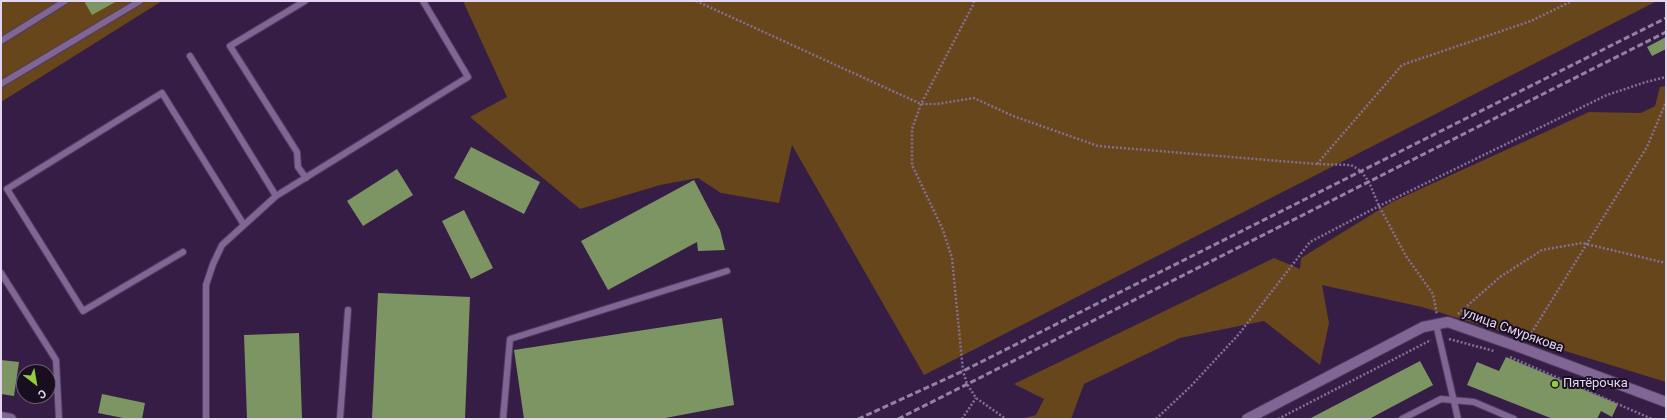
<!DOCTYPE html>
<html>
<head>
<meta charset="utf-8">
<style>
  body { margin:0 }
  #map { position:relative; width:1667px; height:420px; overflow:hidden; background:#361d46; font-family:Roboto,sans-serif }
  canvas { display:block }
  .frame { position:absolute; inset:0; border:2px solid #e4d5f0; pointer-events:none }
  .north { position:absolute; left:16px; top:364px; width:40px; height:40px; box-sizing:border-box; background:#180e20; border:1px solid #6a5e73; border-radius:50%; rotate:149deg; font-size:11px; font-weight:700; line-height:16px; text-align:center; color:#e4d5f0 }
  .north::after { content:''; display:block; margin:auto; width:14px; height:18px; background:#91cd3f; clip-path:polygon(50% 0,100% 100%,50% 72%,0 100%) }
</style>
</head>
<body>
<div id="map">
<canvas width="1667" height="420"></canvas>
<div class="frame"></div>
<div class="north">С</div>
</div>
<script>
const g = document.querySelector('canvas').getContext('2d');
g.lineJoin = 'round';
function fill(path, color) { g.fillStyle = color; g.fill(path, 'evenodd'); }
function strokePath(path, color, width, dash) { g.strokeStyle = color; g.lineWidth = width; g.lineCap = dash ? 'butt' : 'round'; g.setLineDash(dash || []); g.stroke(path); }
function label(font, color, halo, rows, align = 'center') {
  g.font = font + ' Roboto,sans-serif'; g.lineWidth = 4; g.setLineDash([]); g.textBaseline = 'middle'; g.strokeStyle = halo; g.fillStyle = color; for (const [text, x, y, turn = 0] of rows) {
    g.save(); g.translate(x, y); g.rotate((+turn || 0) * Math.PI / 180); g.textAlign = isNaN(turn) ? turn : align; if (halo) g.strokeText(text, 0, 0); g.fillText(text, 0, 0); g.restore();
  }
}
fill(new Path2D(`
  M1,1H162L1,102Z
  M463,1H1657L924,375L792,145L779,203L721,193L698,178L660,185L580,209L470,117L507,97Z
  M1666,86V382L1422,307L1322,285L1329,323L1320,365L1264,321L1180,338L1084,384L1071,419H1021L1036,415L1044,399L1014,384L1274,258L1300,269L1301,258L1392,202L1589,112L1641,113L1655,106L1660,87Z`), '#67461c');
fill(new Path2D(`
  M84,1H117L92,15Z
  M1666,37V49L1652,56L1647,47Z
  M471,147L540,182L524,214L454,178Z
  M397,169L413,195L363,226L347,201Z
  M694,180L720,230L725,250L698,251L697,242L608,290L581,241Z
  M464,210L493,268L471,279L442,221Z
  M378,293L470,297L465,419H372Z
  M722,318L734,405L660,419H524L514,350Z
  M299,333L302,418L247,419L244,335Z
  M1506,357L1618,404L1612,417L1601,411L1597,419H1553L1467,385L1477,362L1499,371Z
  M1,360L19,362L14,396L1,394Z
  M1420,361L1433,385L1369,419H1309Z
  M102,394L145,403L142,419H128L98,413Z`), '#7d9563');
const service = new Path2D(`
  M305,1L230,46L297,152L298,167L306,178
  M1,41L65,1
  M190,56L276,196
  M1,84L140,1
  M183,252L83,311L7,189L162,93L244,225
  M1,273L56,360L59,419
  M1436,324L1458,419
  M206,419V285L213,264L222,245L276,196L468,77L423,1
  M340,419L348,310
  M503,419L510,339L727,271
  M1402,419L1441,399L1474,402L1514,419`);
const minor = new Path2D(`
  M1,417L11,419`);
const tertiary = new Path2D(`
  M1247,419L1423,327L1448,322L1522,348L1666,402`);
strokePath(service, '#513b5f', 8);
strokePath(minor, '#513b5f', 12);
strokePath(tertiary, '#513b5f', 12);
strokePath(new Path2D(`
  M696,1L921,104H937L974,98L1013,116L1098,146L1316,164L1351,165L1361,171L1369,182L1379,206L1406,256L1433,294L1437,315
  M974,1L973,5L921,104L912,129V165L943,230L952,258L963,371L967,384L976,398L1006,419
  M1317,164L1402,65L1531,21L1572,1
  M1458,314L1500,277L1542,250L1582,243L1666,263
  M1449,339L1494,351
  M1527,340L1647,147L1666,102
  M1510,357L1652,419
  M962,419L976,398
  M1156,419L1191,386L1239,334L1310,242L1379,206L1607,95L1646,82L1666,77
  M1278,419L1431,340`), '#857093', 2.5, [2, 2]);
strokePath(service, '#806694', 6);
strokePath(minor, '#806694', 10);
strokePath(tertiary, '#806694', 10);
strokePath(new Path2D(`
  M858,419L963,371L1666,18
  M898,419L1666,32`), '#9581a3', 3, [6, 3]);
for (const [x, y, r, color] of [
  [1555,384,4,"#91cd3f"]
]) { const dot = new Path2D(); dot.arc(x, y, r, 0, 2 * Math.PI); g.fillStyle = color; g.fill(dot); strokePath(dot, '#180e20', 1.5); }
label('13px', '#e4d5f0', '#180e20', [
  ["улица Смурякова",1513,331,20]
]);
label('13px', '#e4d5f0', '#180e20', [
  ["Пятёрочка",1563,384]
], 'left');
</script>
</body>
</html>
